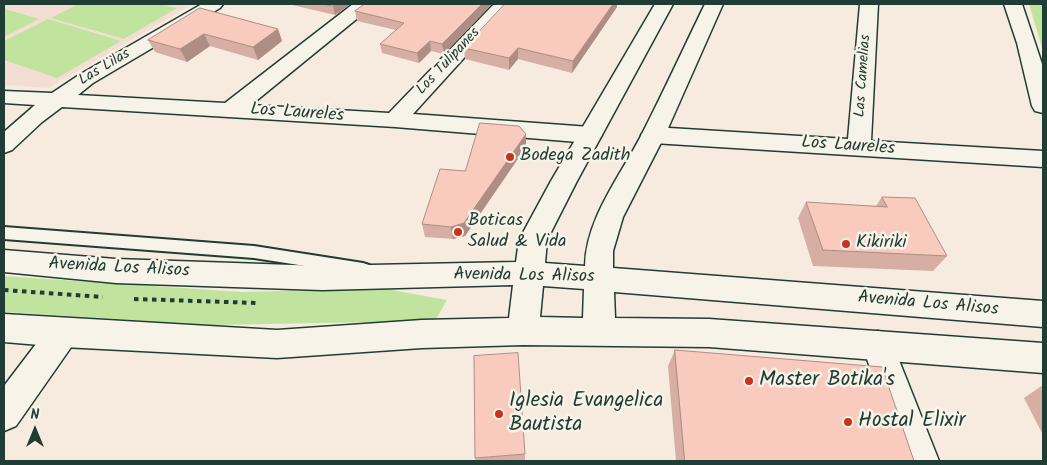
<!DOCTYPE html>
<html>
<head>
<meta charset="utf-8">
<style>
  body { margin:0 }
  #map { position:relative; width:1047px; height:465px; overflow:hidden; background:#f7ebe0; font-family:Kalam,sans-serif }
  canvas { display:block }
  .frame { position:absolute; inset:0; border:5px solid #1f3d34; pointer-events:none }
  .north { position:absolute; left:10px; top:405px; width:50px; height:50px; -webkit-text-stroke:4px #f7f3e8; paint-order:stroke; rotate:0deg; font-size:14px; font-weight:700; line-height:20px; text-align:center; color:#1f3d34 }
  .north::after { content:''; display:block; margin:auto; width:18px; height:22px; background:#1f3d34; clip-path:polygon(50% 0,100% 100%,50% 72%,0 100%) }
</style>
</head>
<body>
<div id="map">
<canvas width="1047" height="465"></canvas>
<div class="frame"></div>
<div class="north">N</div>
</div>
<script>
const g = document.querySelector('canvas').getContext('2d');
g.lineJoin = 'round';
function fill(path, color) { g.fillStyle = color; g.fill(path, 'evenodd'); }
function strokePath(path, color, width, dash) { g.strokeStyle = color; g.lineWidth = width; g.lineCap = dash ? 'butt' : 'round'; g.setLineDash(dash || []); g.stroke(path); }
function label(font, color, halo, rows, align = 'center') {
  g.font = font + ' Kalam,sans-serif'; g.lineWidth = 5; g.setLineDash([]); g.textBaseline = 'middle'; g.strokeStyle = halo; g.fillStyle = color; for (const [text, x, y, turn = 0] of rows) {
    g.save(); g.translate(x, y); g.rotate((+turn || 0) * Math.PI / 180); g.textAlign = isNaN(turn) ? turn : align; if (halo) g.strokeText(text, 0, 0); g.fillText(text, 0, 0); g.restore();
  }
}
fill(new Path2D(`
  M4,4H193L49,88L4,85Z`), '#f4ded3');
fill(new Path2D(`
  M78,4H160L177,8L124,39L51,18Z
  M1029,4H1043V51Z
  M4,9H5L39,19L4,37Z
  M48,19L121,41L57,78L4,60V41Z
  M4,276L242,292L381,288L447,300L435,321L213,325L4,312Z`), '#c0e49e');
const service = new Path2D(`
  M4,227L254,246L363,263L369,265L371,269L369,273L363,275L254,258L4,239Z`);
const minor = new Path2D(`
  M202,4H223L220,8L93,83L78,95L225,103L353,4H373L370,8L251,105L389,113L494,4H513L413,114L590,127L598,130L602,135L598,140L590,143L395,127L62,107L42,122L12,150L4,153V132L35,105L4,103V91L52,93L79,75Z
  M860,4H878L871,141L1043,151V167L653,143L645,140L641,135L645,130L653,127L848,139Z
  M1004,4H1022L1043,67V113L1035,111L1032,106L1017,43Z
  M63,319L74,323L79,333L74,343L16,426L4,431V386L52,323Z
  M878,331L889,335L939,461H903L862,345L867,335Z`);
const secondary = new Path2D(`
  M655,4H673L577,181L547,240L545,263L585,266C586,218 621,175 642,134C664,91 684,47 705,4H723L665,135L623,217L613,251V268L1043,301V327L614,292L615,318L709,319L1043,343V373L709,347L523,345L422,348L277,358L63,347L4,342V314L277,330L422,320L509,318L513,285L322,290L116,283L4,272V250L116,259L322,266L516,262L519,240L551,181ZM543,286L584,289L583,318L540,317Z`);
strokePath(service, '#1f3d34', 4);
strokePath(minor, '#1f3d34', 3);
strokePath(secondary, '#1f3d34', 3);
strokePath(new Path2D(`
  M4,290L103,297
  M134,299L258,303`), '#1f3d34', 4, [4.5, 4.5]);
fill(service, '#f7f3e8');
fill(minor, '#f7f3e8');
fill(secondary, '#f7f3e8');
fill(new Path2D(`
  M288,4H351L335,15Z
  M492,4L444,54L431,51L419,63L382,53L380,44L396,30L357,21L355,11Z
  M617,7L572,73L518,59L509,70L465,59L464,48Z
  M200,8L278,29L282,41L258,60L210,46L187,62L155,52L148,40Z
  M526,134V147L465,236L453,239L425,237L422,224L465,171Z
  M882,197L947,256L933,271L813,266L798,218L806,202L876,206Z
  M675,350L914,461H676L668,366Z
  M1043,385V435L1024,398Z
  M525,454V461H476L475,458Z`), '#d6aea3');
fill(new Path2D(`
  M336,4H351L335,15L333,6Z
  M482,4H492L444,54L442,44Z
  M613,4H617V7L572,73L573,61Z
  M278,29L282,41L258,60L253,47Z
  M204,34L210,46L187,62L180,49Z
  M430,41L431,51L419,63L417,53Z
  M518,48V59L509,70V58Z
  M526,134V147L465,236L453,239L451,227Z`), '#ae8d85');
const building = new Path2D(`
  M324,4H336L333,6Z
  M365,4H482L442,44L430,41L417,53L380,44L404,23L355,11Z
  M505,4H613L573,61L518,48L509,58L464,48Z
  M200,8L278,29L253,47L204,34L180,49L148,40Z
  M480,123L519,126L526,134L464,223L451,227L422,224L440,169L465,171Z
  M882,197L915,198L947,256L823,250L806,202L887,207Z
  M675,350L882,367L914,461H685Z
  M518,353L525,454L475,458L474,356Z`);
fill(building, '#f9cabe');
strokePath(building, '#ae8d85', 1);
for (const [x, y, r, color] of [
  [510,157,5,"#c8321e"],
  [458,232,5,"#c8321e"],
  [846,244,5,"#c8321e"],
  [749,381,5,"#c8321e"],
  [499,414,5,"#c8321e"],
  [848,422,5,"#c8321e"]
]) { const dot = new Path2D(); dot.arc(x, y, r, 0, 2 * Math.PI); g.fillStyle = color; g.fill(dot); strokePath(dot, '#f7f3e8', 2); }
label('15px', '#1f3d34', '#f7f3e8', [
  ["Los Tulipanes",449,62,-47],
  ["Las Lilas",105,68,-31],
  ["Las Camelias",864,76,-86]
]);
label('18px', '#1f3d34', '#f7f3e8', [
  ["Los Laureles",297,114,4],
  ["Los Laureles",848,147,4],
  ["Avenida Los Alisos",119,269,3],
  ["Avenida Los Alisos",524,277,1],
  ["Avenida Los Alisos",928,305,5]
]);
label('18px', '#1f3d34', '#f7f3e8', [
  ["Bodega Zadith",520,157],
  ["Boticas",468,222],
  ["Salud & Vida",468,243],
  ["Kikiriki",856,244]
], 'left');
label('21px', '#1f3d34', '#f7f3e8', [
  ["Master Botika's",759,381],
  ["Iglesia Evangelica",509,402],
  ["Bautista",509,426],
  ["Hostal Elixir",858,422]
], 'left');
</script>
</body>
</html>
